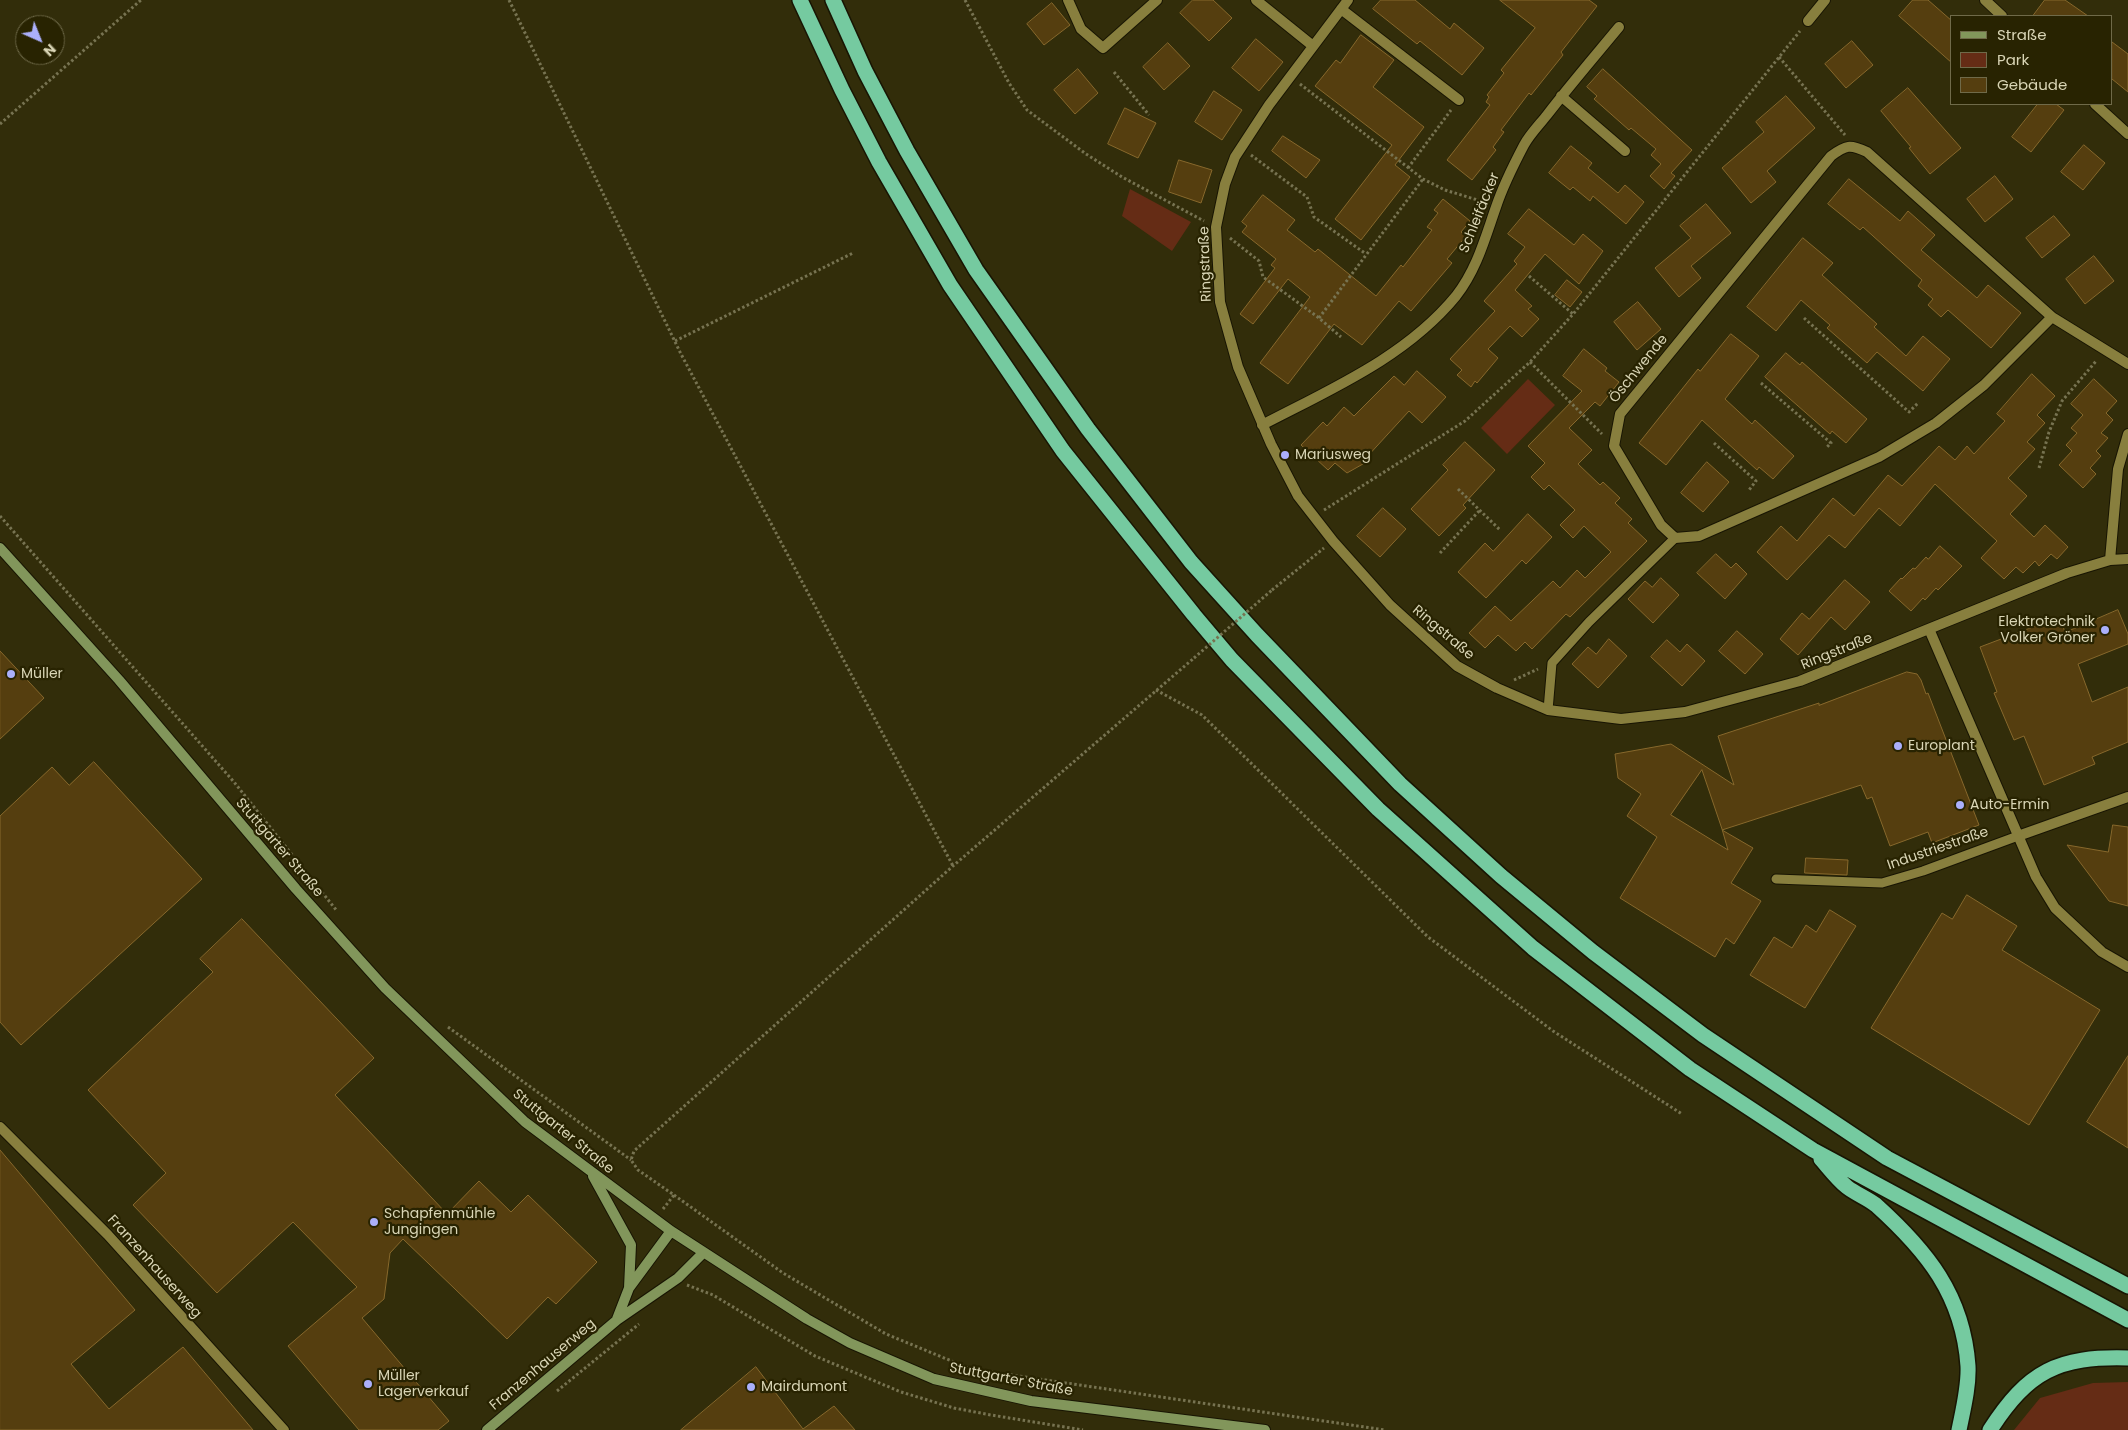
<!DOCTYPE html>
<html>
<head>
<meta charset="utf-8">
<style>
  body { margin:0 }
  #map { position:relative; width:2128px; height:1430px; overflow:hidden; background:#322d0a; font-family:Poppins,sans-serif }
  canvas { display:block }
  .legend { position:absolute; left:1950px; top:15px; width:162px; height:90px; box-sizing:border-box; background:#282301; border:1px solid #6f6a49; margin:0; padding:6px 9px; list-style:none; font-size:15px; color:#d9d5b5 }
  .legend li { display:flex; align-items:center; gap:10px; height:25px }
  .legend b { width:25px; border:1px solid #6f6a49 }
  .north { position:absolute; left:15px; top:15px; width:50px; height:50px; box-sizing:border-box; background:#282301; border:1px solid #6f6a49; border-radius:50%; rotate:136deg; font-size:14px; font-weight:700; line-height:20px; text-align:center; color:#d9d5b5 }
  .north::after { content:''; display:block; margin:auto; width:18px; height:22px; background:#abaffb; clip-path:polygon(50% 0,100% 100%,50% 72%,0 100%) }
</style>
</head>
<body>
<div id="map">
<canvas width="2128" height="1430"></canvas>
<ul class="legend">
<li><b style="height:6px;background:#82965b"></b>Straße</li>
<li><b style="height:14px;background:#652c15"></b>Park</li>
<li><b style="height:14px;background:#553e0f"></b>Gebäude</li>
</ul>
<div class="north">N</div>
</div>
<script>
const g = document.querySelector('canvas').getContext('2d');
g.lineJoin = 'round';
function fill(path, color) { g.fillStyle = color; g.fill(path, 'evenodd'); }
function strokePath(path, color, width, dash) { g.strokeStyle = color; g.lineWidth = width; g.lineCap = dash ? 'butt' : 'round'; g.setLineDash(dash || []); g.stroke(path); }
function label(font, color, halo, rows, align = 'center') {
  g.font = font + ' Poppins,sans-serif'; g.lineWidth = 4.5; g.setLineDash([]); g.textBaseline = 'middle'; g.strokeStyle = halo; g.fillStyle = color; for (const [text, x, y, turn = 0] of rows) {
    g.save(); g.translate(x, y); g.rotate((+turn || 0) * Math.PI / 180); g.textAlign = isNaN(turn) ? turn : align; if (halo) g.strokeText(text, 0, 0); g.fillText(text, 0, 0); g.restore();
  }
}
fill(new Path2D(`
  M1130,189L1191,222L1172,251L1122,216Z
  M1528,379L1555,405L1507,454L1481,428Z
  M2128,1382V1430H2014L2040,1398L2093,1383Z`), '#652c15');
const building = new Path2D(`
  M1193,0H1213L1232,18L1209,41L1180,13Z
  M1381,0H1415L1450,29L1454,23L1484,48L1462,75L1420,41L1417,44L1373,9Z
  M1500,0H1589L1597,6L1561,52L1563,55L1531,95L1529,93L1501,130L1504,132L1493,147L1496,150L1472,180L1447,160L1490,105L1486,102L1489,97L1487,95L1504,73L1501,70L1535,28Z
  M1913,0H1928L1952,21V63L1899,16Z
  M2045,0H2065L2088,16H2033Z
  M1052,3L1070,25L1044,45L1027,24Z
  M1361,35L1394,60L1373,87L1424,127L1395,165L1410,177L1361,240L1335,219L1392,145L1315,86L1336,60L1340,63Z
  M1256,39L1283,62L1259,91L1232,68Z
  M1852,41L1873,65L1846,88L1825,64Z
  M2112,42L2128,54V92L2112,79Z
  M1168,43L1190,66L1164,90L1143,67Z
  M1078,69L1098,93L1075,114L1054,90Z
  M1603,69L1692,150L1671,173L1675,176L1664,189L1650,176L1661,164L1651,155L1656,149L1631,128L1629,130L1594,99L1597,96L1587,87Z
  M1908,88L1961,148L1930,174L1909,148L1911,147L1881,111Z
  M1214,91L1242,110L1222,140L1195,122Z
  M1786,96L1815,128L1767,171L1776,182L1751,203L1722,168L1764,132L1756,122Z
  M2038,104H2056L2064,110L2031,152L2012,137Z
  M1125,108L1156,123L1138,158L1108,144Z
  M1283,136L1320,160L1306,178L1272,151Z
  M2084,145L2105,163L2083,190L2061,172Z
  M1571,146L1592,163L1588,168L1618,193L1625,185L1644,202L1626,224L1593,196L1590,201L1573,187L1570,190L1549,173Z
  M1179,160L1212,170L1201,203L1169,192Z
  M1995,176L2013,199L1985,222L1967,199Z
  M1849,179L1900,221L1908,211L1935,235L1921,250L1977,298L1988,285L2021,313L1991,348L1948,310L1941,317L1928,305L1933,299L1918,286L1922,280L1863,227L1860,230L1828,204Z
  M1263,195L1295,220L1287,230L1315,252L1318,249L1376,296L1401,265L1403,267L1432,230L1427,227L1438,213L1434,210L1443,199L1470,221L1461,232L1466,236L1447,259L1452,263L1411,311L1399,301L1362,345L1334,324L1288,384L1260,363L1310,297L1288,279L1253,324L1240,314L1275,268L1271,265L1276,259L1242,232L1247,226L1242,222Z
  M1706,204L1731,233L1691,266L1701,278L1679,297L1655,268L1691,238L1680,226Z
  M1529,209L1574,245L1583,234L1603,251L1579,284L1545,254L1515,290L1532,306L1528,309L1539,319L1522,337L1510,326L1488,349L1498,358L1477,383L1475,381L1471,387L1457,375L1462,370L1450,359L1495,311L1484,301L1517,264L1514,261L1525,247L1508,234Z
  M2054,216L2070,235L2042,258L2026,238Z
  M1803,238L1833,263L1822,275L1877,324L1874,327L1906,356L1923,336L1950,359L1923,391L1877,352L1867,363L1827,328L1830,325L1801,300L1776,331L1747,307Z
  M2094,256L2114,281L2085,304L2066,279Z
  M1567,280L1582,292L1570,307L1555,295Z
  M1638,302L1661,329L1637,350L1614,322Z
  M1731,334L1759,356L1725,399L1752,424L1755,420L1794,456L1773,479L1759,467L1757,470L1702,420L1666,465L1639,443L1698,369L1700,371Z
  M1584,349L1607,368L1605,371L1619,382L1600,406L1595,402L1569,428L1592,450L1578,464L1600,485L1603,482L1620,498L1615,503L1632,519L1628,523L1647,541L1570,617L1566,614L1532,649L1525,642L1516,651L1498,635L1485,648L1469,633L1495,606L1511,621L1553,581L1560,588L1577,570L1585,578L1611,552L1584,526L1573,538L1560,525L1575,510L1549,485L1544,490L1531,477L1545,463L1528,446L1582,391L1563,376Z
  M1786,353L1800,365L1802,362L1867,419L1846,443L1832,431L1830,434L1765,377Z
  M1417,371L1446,397L1422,423L1409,411L1366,458L1370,460L1347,473L1335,463L1328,470L1301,445L1323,422L1327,426L1344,407L1354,416L1394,376L1404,385Z
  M2032,374L2055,396L2037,415L2045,423L2027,442L2035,449L2008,478L2027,496L2010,514L2034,537L2045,525L2068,547L2057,559L2051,554L2039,566L2035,561L2023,573L2016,567L2004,579L1981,558L1997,541L1935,484L1900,526L1879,508L1845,548L1829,535L1787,580L1757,552L1781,526L1797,541L1833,498L1854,516L1888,475L1902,486L1939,446L1955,460L1967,446L1974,454L2005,421L1997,414Z
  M2094,379L2117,401L2106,413L2113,420L2101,433L2108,438L2096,451L2101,456L2090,468L2096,474L2083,488L2059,465L2072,451L2066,445L2077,433L2071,428L2083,415L2071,404Z
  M1465,442L1495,470L1463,505L1466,508L1439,536L1411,509L1448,470L1443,465Z
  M1707,462L1729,482L1703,512L1681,493Z
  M1383,508L1406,529L1380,557L1357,536Z
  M1528,514L1552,537L1526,564L1522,560L1486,598L1458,572L1485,543L1493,551Z
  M1940,546L1962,566L1938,590L1936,588L1925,600L1923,598L1911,611L1889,591L1901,578L1902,579L1913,568L1915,569L1926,557L1928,559Z
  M1716,554L1731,568L1736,563L1747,574L1725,599L1697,573Z
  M1661,578L1679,595L1653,623L1628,599L1645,581L1652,587Z
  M1845,580L1870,602L1845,630L1831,617L1798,655L1780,639L1802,613L1809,619Z
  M2118,610L2128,634V644L2078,664L2092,702L2128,687V742L2092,757L2095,764L2044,785L2024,736L2014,740L1994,693L1997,692L1980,647L2046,622L2048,627L2061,621L2065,632Z
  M1737,631L1763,654L1745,674L1719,651Z
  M1609,639L1627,656L1598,688L1572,664L1588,647L1596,654Z
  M1667,640L1680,652L1687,644L1705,661L1682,686L1651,657Z
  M0,651L44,698L0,739Z
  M1907,672L1917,674L1921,680L1926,694L1928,693L1979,825L1932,843L1928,832L1890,846L1872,797L1867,799L1861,785L1722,830L1753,848L1731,883L1761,901L1734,944L1726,938L1715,957L1620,898L1657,837L1627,816L1641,794L1618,778L1615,754L1671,744L1734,785L1718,736L1819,703V705ZM1702,770L1722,829L1728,850L1671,815Z
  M94,762L202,879L21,1045L0,1022V816L52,767L69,785Z
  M2113,825L2128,827V906L2109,901L2067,845L2108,852Z
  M1806,858L1848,860L1847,875L1805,873Z
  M1967,895L2017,926L2002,950L2100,1010L2029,1125L1871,1028L1942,913L1952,919Z
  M1830,910L1856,926L1805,1008L1750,975L1774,937L1792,948L1806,925L1816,932Z
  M242,919L374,1058L335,1095L447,1214L479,1181L511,1212L528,1195L597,1262L556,1304L548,1297L507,1339L403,1239L390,1253L384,1299L362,1318L449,1421L438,1430H359L288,1346L357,1287L293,1222L217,1293L133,1205L166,1173L88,1090L213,972L200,959Z
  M2128,1056V1148L2087,1122Z
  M0,1150L135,1310L71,1364L109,1409L183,1347L253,1430H0Z
  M756,1367L803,1429L834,1406L855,1430H681Z`);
fill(building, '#553e0f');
strokePath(building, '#87682c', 1);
const lane = new Path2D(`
  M1548,710L1552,663L1589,622L1675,538
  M1776,879L1882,883L1923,871L2018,836`);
const street = new Path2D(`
  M1068,0L1081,29L1103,48L1157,0
  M1256,0L1313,46
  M1348,0L1269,105L1235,157L1225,184L1216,227L1220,302L1238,367L1271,444L1298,496L1333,541L1390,605L1457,666L1497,688L1548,710L1621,719L1685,712L1800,681L2067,573L2110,560L2128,559
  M1985,0L2002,16
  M1341,9L1459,100
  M1808,21L1825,0
  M1561,96L1625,151
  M2095,104L2128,134
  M2052,317L1984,385L1936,423L1879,457L1699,536L1675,538L1661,525L1614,446L1620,414L1831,156C1846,145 1850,144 1867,152L2052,317L2128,364
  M1262,425C1331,389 1406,357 1456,296C1477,269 1485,238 1496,207C1503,186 1514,164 1524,145C1530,134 1540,124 1547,115C1570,85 1595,56 1619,27
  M2110,560L2118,469L2128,434
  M1929,629L2036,877L2055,908L2102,952L2128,967
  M2018,836L2128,797
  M0,1127L108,1235L284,1430`);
const secondary = new Path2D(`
  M0,548L119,680L296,889L385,988L525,1122L671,1231L807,1319L850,1343L934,1379L1031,1401L1265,1430
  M593,1176L631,1245L629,1288
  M617,1319L629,1288L671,1231
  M487,1430L617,1320L678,1278L703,1253`);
const highway = new Path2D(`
  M800,0L842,90L879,162L950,285L1063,451L1194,615L1232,660L1378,809L1533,948L1690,1069L1813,1150L2128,1320
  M833,0L865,71L907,151L976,270L1088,429L1191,562L1257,635L1400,784L1501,876L1593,952L1703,1035L1887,1158L2128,1286
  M1821,1159C1829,1168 1837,1179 1847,1187C1856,1194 1867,1198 1876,1205C1927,1251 1963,1295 1968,1366C1969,1386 1963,1410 1959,1430
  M1990,1430C2028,1371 2058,1356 2128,1358`);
strokePath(lane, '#181503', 11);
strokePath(street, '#181503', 12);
strokePath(secondary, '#181503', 12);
strokePath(highway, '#181503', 18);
strokePath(new Path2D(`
  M509,0L681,354L953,866
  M965,0L1009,83L1027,110L1086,154L1122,177L1204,221
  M1779,57L1845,135
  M1114,72L1149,115
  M1300,84L1423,179L1445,190L1484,202
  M0,124L141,0
  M1251,155L1307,197L1314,217L1366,254
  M1408,168L1451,110
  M1230,238L1259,261L1263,277L1319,318L1341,337
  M1529,276L1573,314
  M1319,318L1423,179
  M1804,318L1909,412L1919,402
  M675,341L853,253
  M1530,362L1602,434
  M1761,383L1831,443L1826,448
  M1714,443L1756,481L1749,490
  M2039,468L2049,432L2062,401L2097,360
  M1458,489L1500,530
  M1324,510L1465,421L1530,362L1574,313L1800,31
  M0,516L234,782L337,911
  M1440,553L1480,510
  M1272,590L1324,548
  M1514,680L1538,669
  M1156,690L1202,715L1428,937L1553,1031L1682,1114
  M448,1027L631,1160
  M674,1195L783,1273L886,1334L971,1369L1385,1430
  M663,1209L674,1195L638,1170L631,1160L634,1151L953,866L1194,658
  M687,1285L713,1295L815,1356L901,1392L954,1408L991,1415L1083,1430
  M557,1391L639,1324`), '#777351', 3, [2.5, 2.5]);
strokePath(lane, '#887f3e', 9);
strokePath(street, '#887f3e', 10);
strokePath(secondary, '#82965b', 10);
strokePath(highway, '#75caa0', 15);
strokePath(new Path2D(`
  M1194,658L1272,590`), '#777351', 3, [2.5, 2.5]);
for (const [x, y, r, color] of [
  [1285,455,5,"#abaffb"],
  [2105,630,5,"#abaffb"],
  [11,674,5,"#abaffb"],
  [1898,746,5,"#abaffb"],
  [1960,805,5,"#abaffb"],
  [374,1222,5,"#abaffb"],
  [368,1384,5,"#abaffb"],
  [751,1387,5,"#abaffb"]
]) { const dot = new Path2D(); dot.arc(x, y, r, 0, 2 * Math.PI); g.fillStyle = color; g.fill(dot); strokePath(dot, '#282301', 2); }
label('14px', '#d9d5b5', '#282301', [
  ["Schleifäcker",1480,213,-68],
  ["Ringstraße",1206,264,-92],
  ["Öschwende",1639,369,-51],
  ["Ringstraße",1443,633,40],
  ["Ringstraße",1837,652,-22],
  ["Stuttgarter Straße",279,848,49],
  ["Industriestraße",1938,849,-19],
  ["Stuttgarter Straße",563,1132,39],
  ["Franzenhauserweg",154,1267,48],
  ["Franzenhauserweg",543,1365,-40],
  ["Stuttgarter Straße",1011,1380,11]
]);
label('14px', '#d9d5b5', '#282301', [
  ["Mariusweg",1295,455],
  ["Elektrotechnik",2095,622,"right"],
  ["Volker Gröner",2095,638,"right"],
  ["Müller",21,674],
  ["Europlant",1908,746],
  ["Auto-Ermin",1970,805],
  ["Schapfenmühle",384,1214],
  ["Jungingen",384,1230],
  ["Müller",378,1376],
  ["Lagerverkauf",378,1392],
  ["Mairdumont",761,1387]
], 'left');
</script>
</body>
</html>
